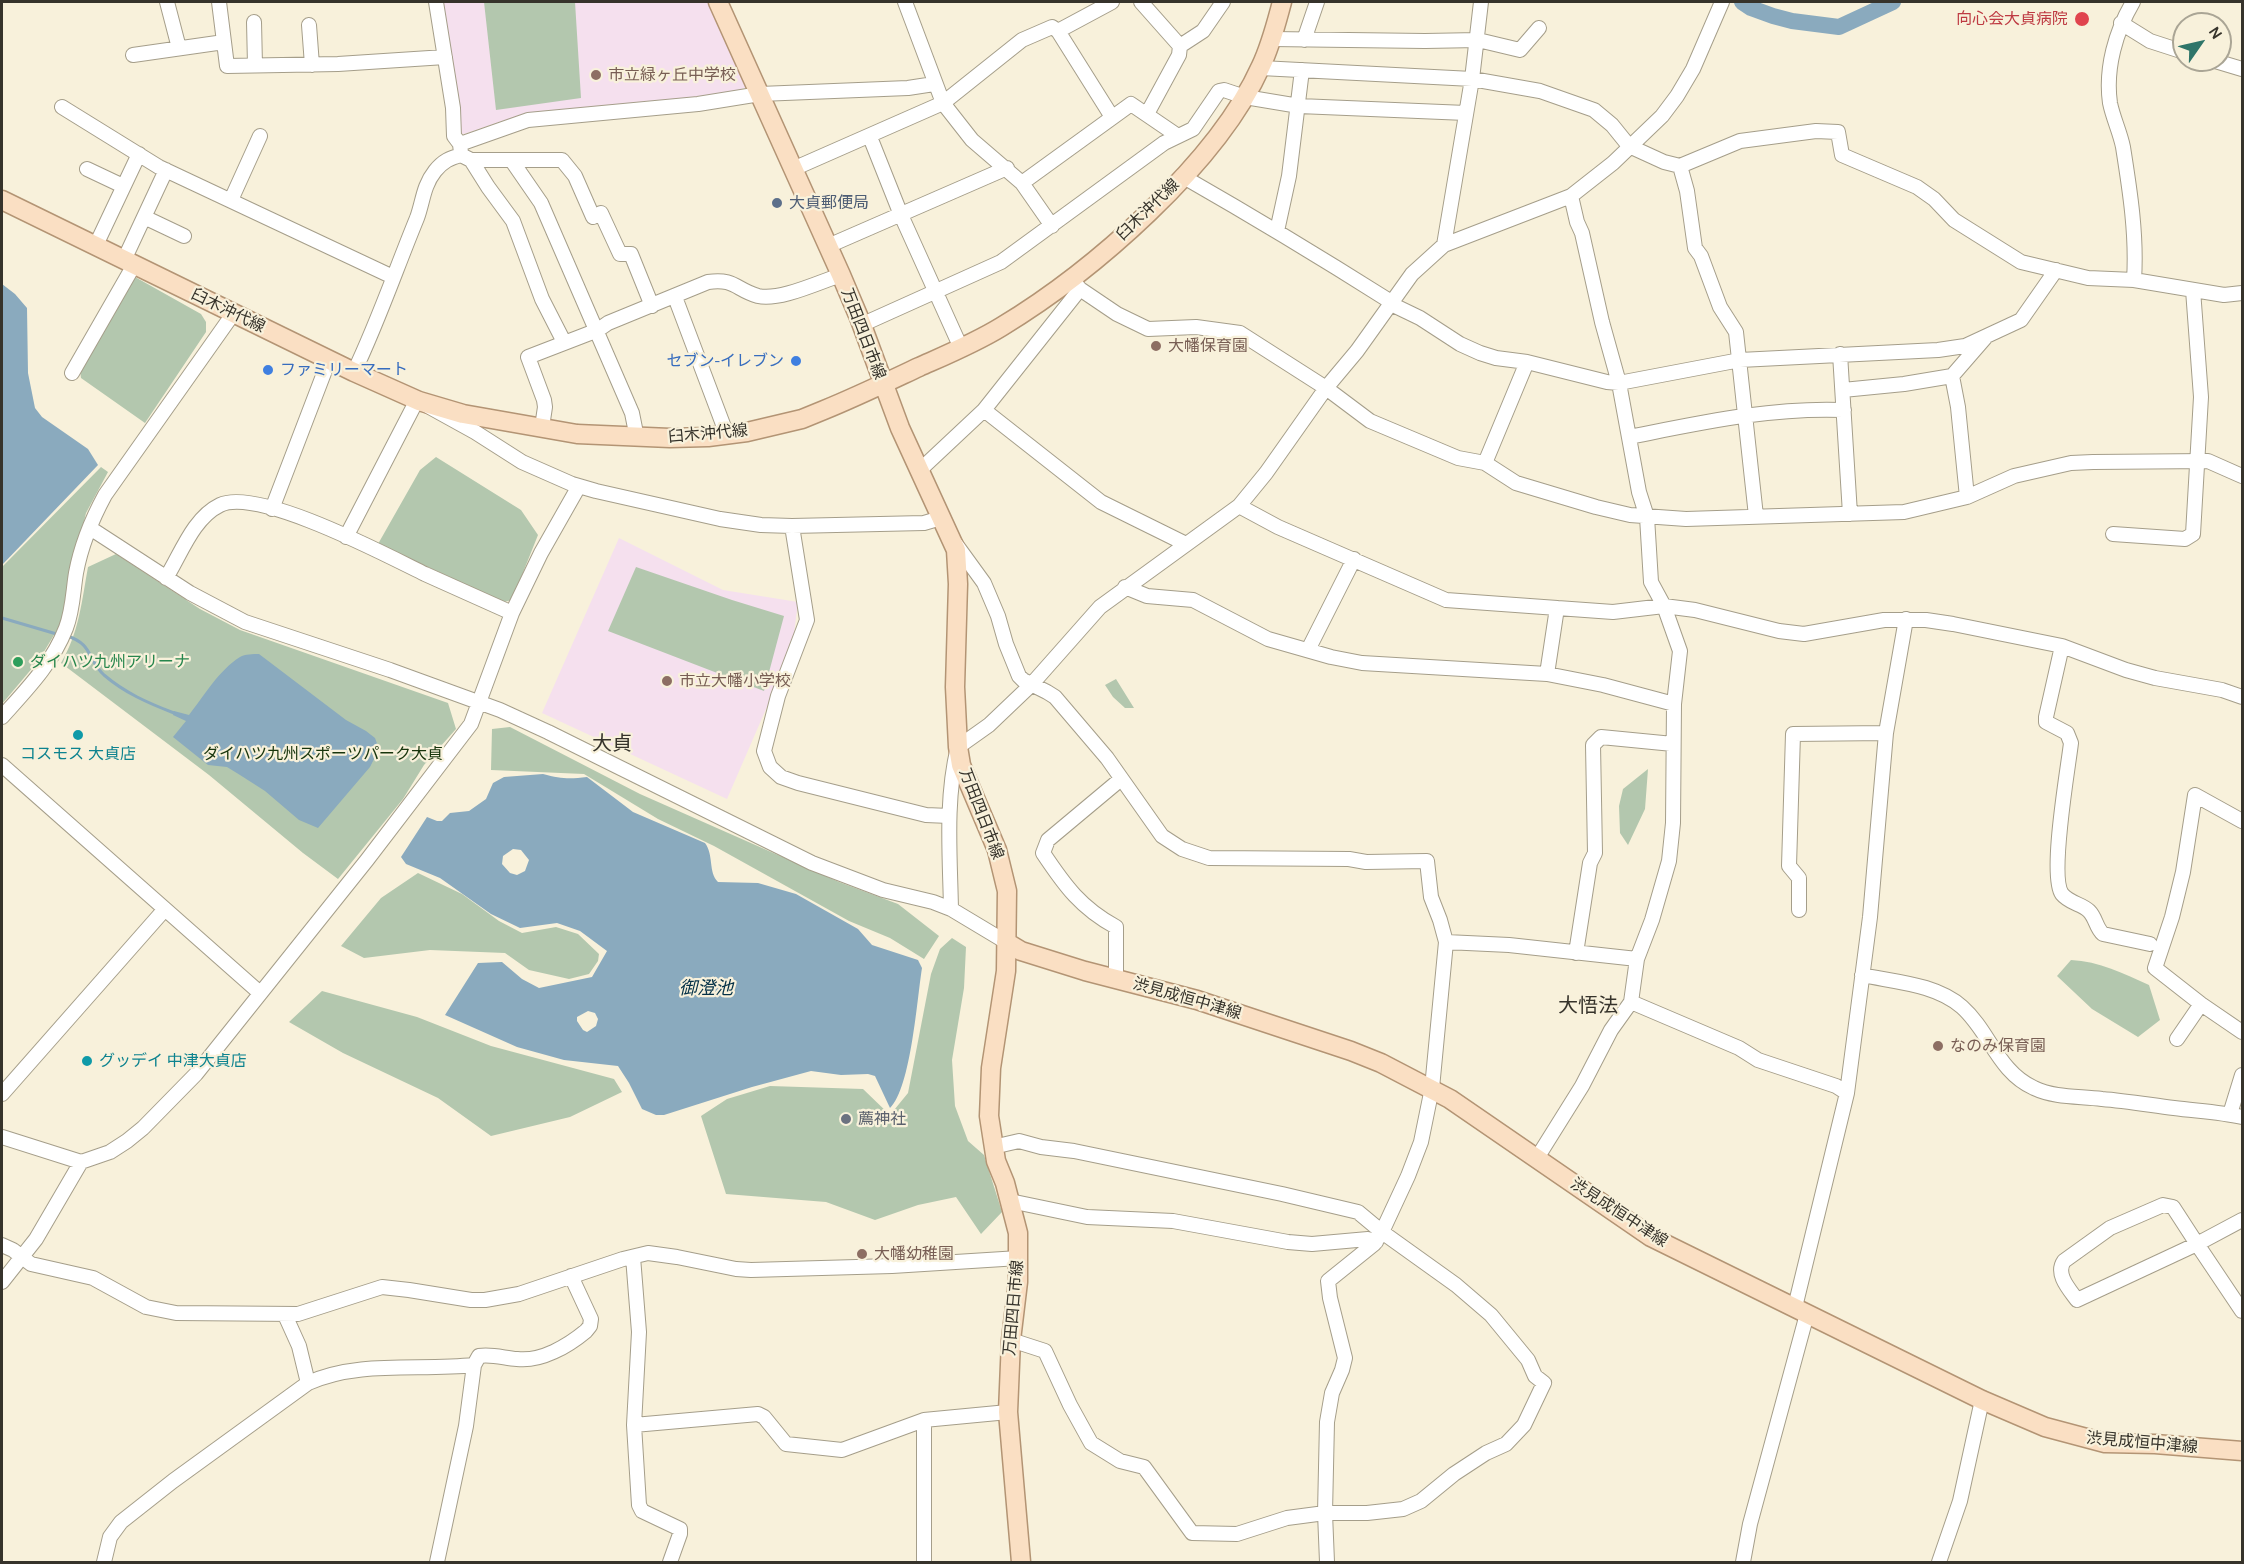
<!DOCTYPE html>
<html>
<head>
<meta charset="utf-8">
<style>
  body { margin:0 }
  #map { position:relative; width:2244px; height:1564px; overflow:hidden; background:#f8f1db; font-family:Karla,sans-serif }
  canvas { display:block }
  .frame { position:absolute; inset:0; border:3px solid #36332b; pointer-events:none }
  .north { position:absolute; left:2172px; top:12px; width:60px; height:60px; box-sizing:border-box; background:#f8f1db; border:2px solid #aaa595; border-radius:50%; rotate:56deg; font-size:16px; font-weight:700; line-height:24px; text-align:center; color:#36332b }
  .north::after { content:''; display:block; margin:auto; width:21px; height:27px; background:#2f7569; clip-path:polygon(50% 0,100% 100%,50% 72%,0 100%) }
</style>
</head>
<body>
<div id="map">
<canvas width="2244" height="1564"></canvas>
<div class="frame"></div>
<div class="north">N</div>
</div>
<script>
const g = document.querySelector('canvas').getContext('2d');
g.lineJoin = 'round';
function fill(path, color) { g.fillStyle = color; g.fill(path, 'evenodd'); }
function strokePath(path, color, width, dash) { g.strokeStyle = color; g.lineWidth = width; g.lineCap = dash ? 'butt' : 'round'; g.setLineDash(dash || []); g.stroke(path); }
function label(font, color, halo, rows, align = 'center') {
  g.font = font + ' Karla,"Noto Sans JP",sans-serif'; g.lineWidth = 4.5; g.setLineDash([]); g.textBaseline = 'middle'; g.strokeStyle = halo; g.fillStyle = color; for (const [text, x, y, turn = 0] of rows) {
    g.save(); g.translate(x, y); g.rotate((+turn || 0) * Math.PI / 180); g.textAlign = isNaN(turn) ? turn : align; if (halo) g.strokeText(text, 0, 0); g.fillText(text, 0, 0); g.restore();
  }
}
fill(new Path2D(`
  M441,2H709L748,87L709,98L536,114L502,121L464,134L459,133Z
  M619,538L723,590L798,602L792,649L727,799L542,713Z`), '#f5e0ee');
fill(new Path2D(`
  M484,2H575L581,98L496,110Z
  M135,277L201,314L206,322V332L145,423L81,378L80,370Z
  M436,457L521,510L538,535L512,600L504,602L378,544L420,470Z
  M101,467L108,472L86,513L60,625L39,660L2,704V567Z
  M116,554L200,609L240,630L448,703L456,729L424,765L403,799L338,879L303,853L209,775L61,663C79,633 82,600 88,567Z
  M636,567L732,600L784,616L764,691L608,631Z
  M1116,679L1134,708H1125L1113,697L1105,685Z
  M510,727L640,794L839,882L898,904L939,936L924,959L890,938L849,921L714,846L658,819L584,774L491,770L492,729Z
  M1648,769L1645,809L1628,845L1620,833L1619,806L1623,789Z
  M418,873L462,894L499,921L522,933L556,927L578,934L599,954L598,961L589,974L569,979L529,970L505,953L430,950L364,958L341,946L381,898Z
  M952,938L966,947L964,988L952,1060L955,1106L968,1141L984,1155L1002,1212L981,1234L956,1197L918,1205L875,1220L826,1202L726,1194L701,1116L727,1099L770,1086L863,1089L890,1115L908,1093L931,974L940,949Z
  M2071,960C2099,961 2124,974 2149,985L2160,1020L2138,1037L2092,1009L2057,976Z
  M322,991L417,1017L491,1046L614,1079L622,1092L570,1117L491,1136L438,1098L343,1053L289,1022Z`), '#b3c7ae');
fill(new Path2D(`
  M2,284L15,294L27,308L28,373L35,408L42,417L88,449L98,465L2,565Z
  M259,654L346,720L366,731L375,738L378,746L376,755L370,767L318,828L299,820L265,791L240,775L227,767L208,765L173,737L186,721L173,715L174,711L189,715C204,696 219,670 240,657C245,654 253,654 259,654Z
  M543,774C561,779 570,779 587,777L633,812L705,843C714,855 708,872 718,882L758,883L796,894L858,929L872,945L918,960L922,968C917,999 911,1088 890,1108L875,1076L868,1074L841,1075L811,1071L752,1087L664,1115H656L642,1109L629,1083L618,1066L564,1060L517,1047L445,1015L478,963L502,962L522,979L539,988L592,977L607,951L580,931L557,923L520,928L491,914L440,878L406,864L401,857L427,817L437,821H442L450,813L469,811L486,799L493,783L504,777ZM513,849L521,850L529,860L525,871L517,875L510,873L502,864L503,856ZM588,1011L595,1013L598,1019L596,1026L587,1032L583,1030L577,1021V1017Z`), '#8aaabe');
strokePath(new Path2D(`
  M2,618L60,635
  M67,636C93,644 87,659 104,675C125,693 148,703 174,713`), '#8aaabe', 3);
strokePath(new Path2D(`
  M1742,2L1751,8L1773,16L1792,21L1839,27L1893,2`), '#8aaabe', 16);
const minor = new Path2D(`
  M167,2L179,48
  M219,2L227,66L338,64L445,57
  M436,2L453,108L454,136L460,144L461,153
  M905,2L943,103L972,140L1022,183L1052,226
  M1141,2L1180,46L1179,55L1147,114
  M2133,2C2116,31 2105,68 2110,103C2113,118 2120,132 2123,147C2130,191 2137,236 2134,280
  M254,22L255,65
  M2121,23L2150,41L2184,52
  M309,25L312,65
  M1058,31L1112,2
  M1272,39L1425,41L1478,40L1520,50L1539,28
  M1304,40L1317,2
  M1180,46L1203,31L1223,2
  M133,55L224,42
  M2212,60L2242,69
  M1261,68L1472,79L1540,91L1594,110L1612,125L1629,146L1664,162L1680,166L1687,191L1695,248L1701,256L1720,307L1736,332L1756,516
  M62,107L159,167L393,277
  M870,137L901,215L961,348
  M460,144L528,120L698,104L760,94L908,88L934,84
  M471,160L488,187L513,221L542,299L564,342
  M512,161L541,203L632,413L637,438
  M1680,166L1740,141L1816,131L1838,132L1842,155L1917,187L1934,199L1954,220L2021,262L2088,278L2134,280L2224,295L2242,293
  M87,169L123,186
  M793,169L943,103L1022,40L1052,27L1058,31L1112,117
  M1182,176C1252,216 1320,257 1388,300L1391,304L1420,318L1460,344L1480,353L1496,358L1527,362L1607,382L1619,383L1740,360L1938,350L1965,346L2021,320L2056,270
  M1022,183L1131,104L1178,136
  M231,200L260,136
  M144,217L184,236
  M1277,231L1289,176L1302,70
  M96,245L139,154
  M1444,245L1472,79L1481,2
  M828,246L1007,168
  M124,260L166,170
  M1071,278L1080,289L1117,314L1148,329L1196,327L1240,333L1326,388L1370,421L1458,458L1485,463L1516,483L1596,507L1630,515L1686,519L1904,512L1967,497L2014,476L2071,463L2093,462L2208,461L2242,476
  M675,297L727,435
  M861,325L1001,262L1164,143L1193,129L1219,91L1224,90L1245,97L1299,106L1466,113
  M1840,354L1850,514
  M354,372C378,322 396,269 417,218C423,202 423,186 435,171C443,161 450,158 461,155L471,160H562L575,176L593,217L601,213L620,254H631L652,306
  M72,373L134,265
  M1952,376L1958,407L1967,497
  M1843,390L1904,384L1952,376L1985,338
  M984,410L1101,502L1186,544
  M542,427L545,407L544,400L528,357L598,330L608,323L708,282C735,278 736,290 758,296C780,301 819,282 841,275
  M1629,437C1700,423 1771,407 1844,410
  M1485,463L1527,362
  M920,470L984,410L1080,289
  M1239,506L1278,527L1446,600L1613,612L1664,606L1695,610L1779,631L1804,634L1884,620H1926L1953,624L2062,646L2126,670L2155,678L2222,690L2242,697
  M272,509L329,360
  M792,526L807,620L778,696L764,751L770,767L781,777L798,783L926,815L949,816
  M90,528L190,593L245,622L390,670L500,710L548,732L812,863L883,890L933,902L951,909L1006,942
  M2113,534L2185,539L2193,534L2201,397L2193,290
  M346,537L417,400L475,432L522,462L572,484L596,491L720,519L761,525L792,526L924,523L941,518
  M955,543L984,583L998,616L1006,644L1019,676L1023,680L1047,692L1055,697L1107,758L1162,836L1182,849L1209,858L1349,859L1366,862L1427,861L1431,897L1440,920L1446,942L1432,1088L1421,1142L1408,1176L1382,1232L1374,1244L1328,1281L1330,1298L1345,1358L1342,1370L1332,1393L1327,1422L1325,1513L1327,1562
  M166,578C181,554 193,518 220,505C258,487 386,555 425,574C454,587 483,600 512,613
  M1125,587L1147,596L1193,600L1268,639L1331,657L1362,663L1547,674L1603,685L1674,704
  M2062,646L2046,717V722L2067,733L2071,743C2068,769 2049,876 2062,894C2069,903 2082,904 2089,911C2096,918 2096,928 2103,934L2150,944
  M1308,650L1354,559
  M1547,674L1557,608
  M2,717C27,689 52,664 66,628C73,610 73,591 76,573C81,546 92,519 105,495L233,314
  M2,765L260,993
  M2242,821L2195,795L2183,872L2172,917L2155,968L2201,1004L2242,1032
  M951,909C950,855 945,800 958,747L989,725L1031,685L1100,607L1239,506L1266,473L1326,388L1357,351L1412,274L1444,245L1571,196L1613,163L1662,116L1677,96L1693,69L1722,2
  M1799,910V878L1789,866L1793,734L1886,733
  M1446,942L1509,945L1637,959
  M1576,953L1590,863L1595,853L1593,745L1601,737L1673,744
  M1862,975C1895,982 1936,984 1962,1007C1990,1032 1998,1072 2034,1088C2055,1098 2079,1096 2102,1099C2126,1101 2150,1105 2174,1108C2197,1111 2220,1112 2242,1117
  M1116,979V927C1081,908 1065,886 1043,853L1048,840L1121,779
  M1631,1002L1739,1048L1758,1060L1836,1086L1847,1093
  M2177,1039L2201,1004
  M2,1094L165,909
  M2230,1114L2242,1075
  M2,1137L81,1162
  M993,1147L1019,1141L1041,1147L1074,1151L1282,1194L1358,1212L1382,1232L1456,1285L1491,1315L1528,1360L1535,1376L1544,1383L1524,1425L1506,1444L1486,1453L1454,1474L1421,1501L1403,1509L1367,1513H1325L1287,1518L1237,1534L1192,1533L1144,1467L1120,1461L1091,1443L1070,1405L1045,1351L1011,1340
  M1537,1158L1582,1086L1611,1030L1631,1002L1637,959L1652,920L1669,861L1673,823L1674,704L1680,651L1664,606L1651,582L1647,517L1639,492L1619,383L1602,322L1582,233L1577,222L1571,196
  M1010,1201L1087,1217L1173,1221L1288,1242L1312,1244L1368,1239L1376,1242
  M2163,1205L2173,1207L2197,1244L2077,1300C2069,1289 2055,1274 2064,1261L2110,1228Z
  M2242,1220L2197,1244L2242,1311
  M2,1245L13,1250L31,1264L93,1278L146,1307L176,1313L298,1314L382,1287L409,1290L471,1300H485L519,1294L623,1259L648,1253L677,1257L736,1269L751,1270L892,1266L1019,1258
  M633,1257L639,1332L634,1425L639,1505L642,1511L680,1529V1534L670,1562
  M2,1282L36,1239L81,1162L110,1152L127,1141L143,1128L196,1074L367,860L471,724L512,613L541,553L579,486
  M1795,1307L1847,1093L1870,917L1886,733L1906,619
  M285,1315L299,1346L308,1383
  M924,1420V1562
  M634,1425L758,1414L764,1417L786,1444L842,1450L924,1420L1008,1412
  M104,1562L110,1537L121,1522L173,1481L308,1383C359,1360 419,1371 474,1365
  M437,1562L466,1426L474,1365L479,1356C492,1354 504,1358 517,1359C541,1362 568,1346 586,1331L590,1326L591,1319L571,1276
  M1743,1562L1750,1524L1807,1314
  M1939,1562L1960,1501L1982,1400`);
const major = new Path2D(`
  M718,2L841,275L860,320L900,428L956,550L958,584L955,687L958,747L961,765L997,850L1007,891L1006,971L991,1068L989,1116L996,1161L1005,1183L1018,1233V1282L1011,1340L1008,1412L1021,1562
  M2,200L354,372L419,401L463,414L577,434L670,438L708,437L747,432L802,419L824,410C856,397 887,382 919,367C946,355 975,343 1001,327C1092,272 1217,164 1261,66C1271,45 1276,24 1282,2
  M1006,942L1021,951L1085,971L1197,1000L1351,1051L1381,1063L1450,1099L1651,1237L1982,1400L2045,1427L2105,1443L2155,1444L2242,1451`);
strokePath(minor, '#a59e8a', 16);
strokePath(major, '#b39474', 21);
strokePath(minor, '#fff', 14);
strokePath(major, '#fadfc3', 18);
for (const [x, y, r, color] of [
  [2082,19,8,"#e0444e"],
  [596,75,6,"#8d6e63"],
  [777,203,6,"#5c6f8a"],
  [1156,346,6,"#8d6e63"],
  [796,361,6,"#3f7fe0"],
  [268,370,6,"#3f7fe0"],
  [18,662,6,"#2e9e5b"],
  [667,681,6,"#8d6e63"],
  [78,735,6,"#0f9aa8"],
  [1938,1046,6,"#8d6e63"],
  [87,1061,6,"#0f9aa8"],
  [846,1119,6,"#6b7280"],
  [862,1254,6,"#8d6e63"]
]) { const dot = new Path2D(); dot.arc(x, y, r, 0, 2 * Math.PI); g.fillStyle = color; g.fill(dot); strokePath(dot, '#f8f1db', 2); }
label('16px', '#be3a42', '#f8f1db', [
  ["向心会大貞病院",2068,19]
], 'right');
label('16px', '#785e54', '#f8f1db', [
  ["市立緑ヶ丘中学校",608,75],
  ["大幡保育園",1168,346],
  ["市立大幡小学校",679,681],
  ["なのみ保育園",1950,1046],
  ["大幡幼稚園",874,1254]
], 'left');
label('16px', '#4e5e75', '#f8f1db', [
  ["大貞郵便局",789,203]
], 'left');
label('16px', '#36332b', '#f8f1db', [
  ["臼木沖代線",1148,210,-44],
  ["臼木沖代線",228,311,26],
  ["万田四日市線",863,334,69],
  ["臼木沖代線",708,434,-5],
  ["万田四日市線",981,814,69],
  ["渋見成恒中津線",1187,999,16],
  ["渋見成恒中津線",1619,1213,33],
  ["万田四日市線",1014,1308,-85],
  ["渋見成恒中津線",2142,1443,5]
]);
label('16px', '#366cbe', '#f8f1db', [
  ["セブン-イレブン",784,361],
  ["ファミリーマート",280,370,"left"]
], 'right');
label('16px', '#27864d', '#f8f1db', [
  ["ダイハツ九州アリーナ",30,662]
], 'left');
label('16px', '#0d838f', '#f8f1db', [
  ["コスモス 大貞店",78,754],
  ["グッデイ 中津大貞店",99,1061,"left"]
]);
label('16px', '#17350c', '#f8f1db', [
  ["ダイハツ九州スポーツパーク大貞",323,754]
]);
label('16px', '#5b616d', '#f8f1db', [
  ["薦神社",858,1119]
], 'left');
label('italic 18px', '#043147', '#f8f1db', [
  ["御澄池",706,989]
]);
label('20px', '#36332b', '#f8f1db', [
  ["大貞",612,744],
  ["大悟法",1588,1006]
]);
</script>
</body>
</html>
